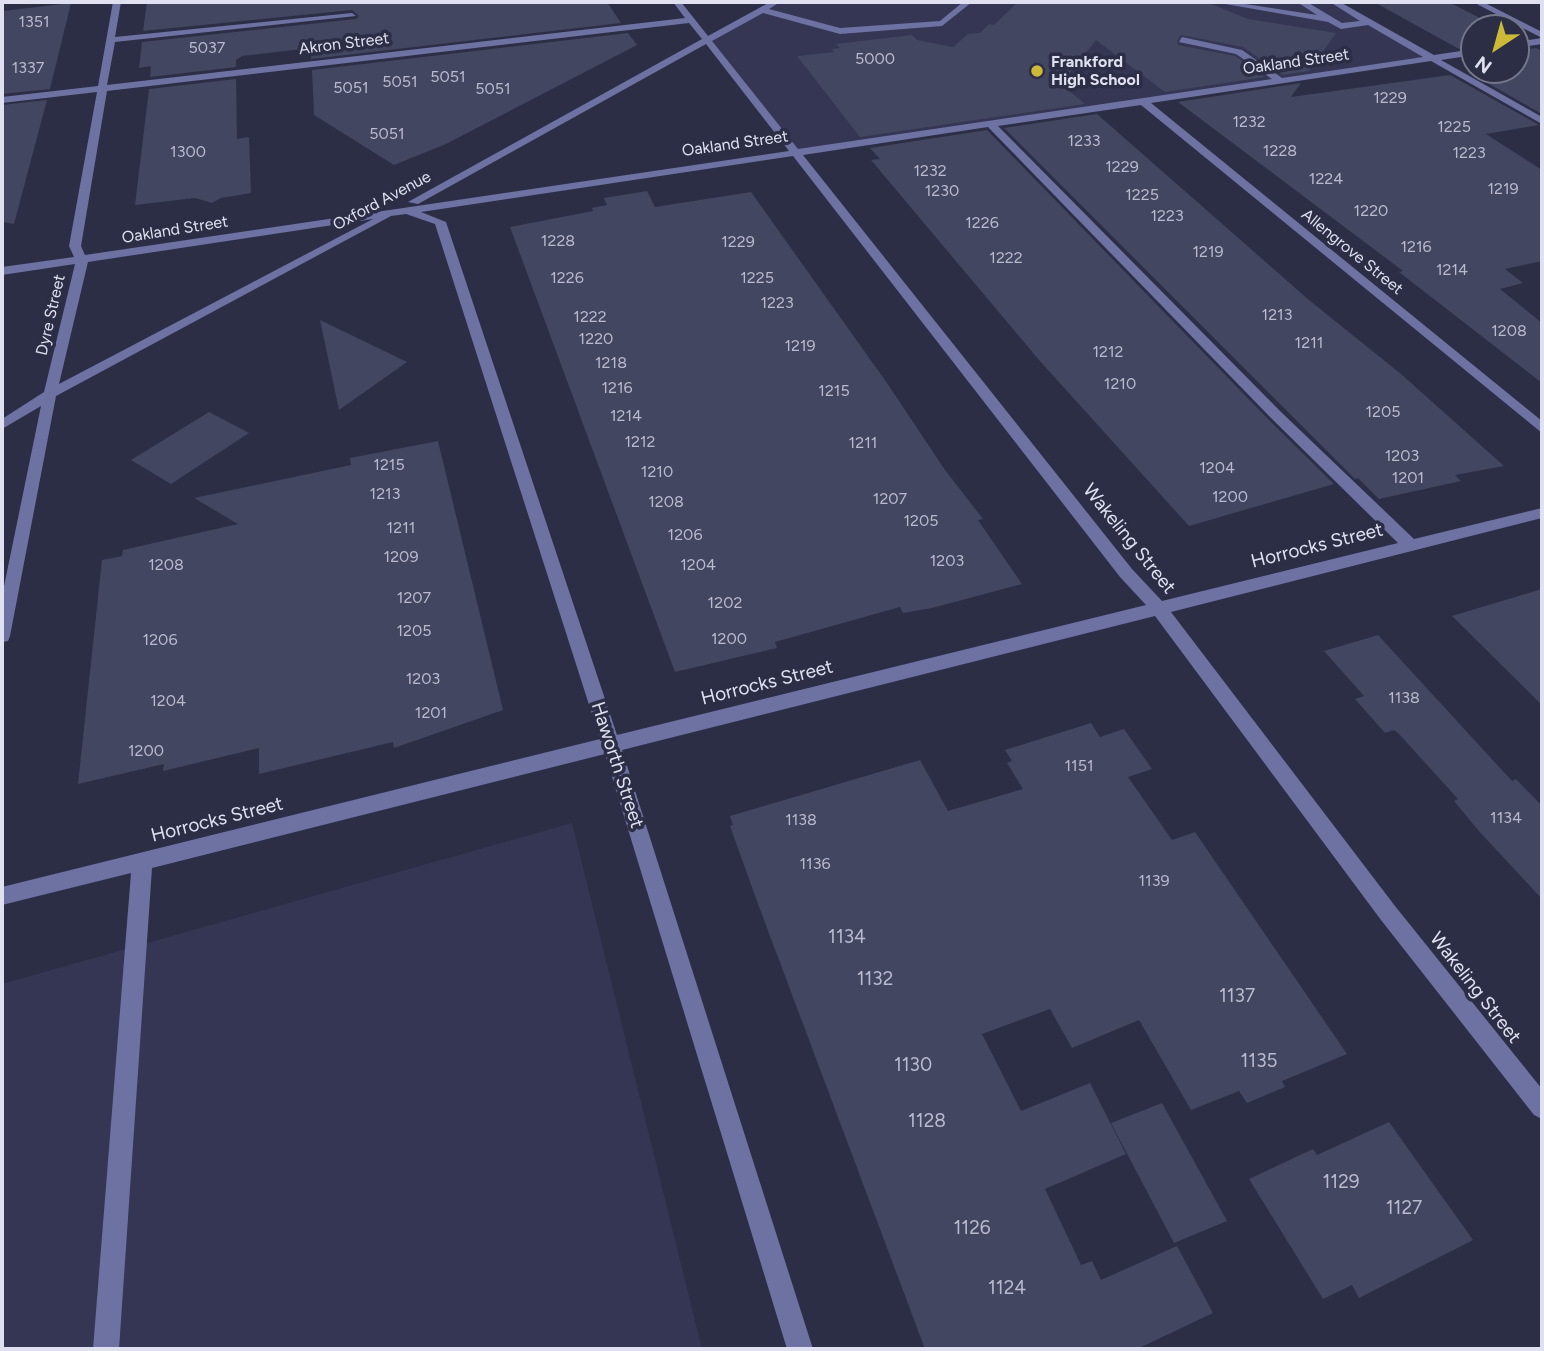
<!DOCTYPE html>
<html>
<head>
<meta charset="utf-8">
<style>
  body { margin:0 }
  #map { position:relative; width:1544px; height:1351px; overflow:hidden; background:#2c2e46; font-family:Figtree,sans-serif }
  canvas { display:block }
  .frame { position:absolute; inset:0; border:4px solid #dfe1f1; pointer-events:none }
  .north { position:absolute; left:1460px; top:14px; width:70px; height:70px; box-sizing:border-box; background:#2c2e46; border:2px solid #74768a; border-radius:50%; rotate:216deg; font-size:19px; font-weight:700; line-height:28px; text-align:center; color:#dfe1f1 }
  .north::after { content:''; display:block; margin:auto; width:24px; height:32px; background:#cdb938; clip-path:polygon(50% 0,100% 100%,50% 72%,0 100%) }
</style>
</head>
<body>
<div id="map">
<canvas width="1544" height="1351"></canvas>
<div class="frame"></div>
<div class="north">N</div>
</div>
<script>
const g = document.querySelector('canvas').getContext('2d');
g.lineJoin = 'round';
function fill(path, color) { g.fillStyle = color; g.fill(path, 'evenodd'); }
function strokePath(path, color, width, dash) { g.strokeStyle = color; g.lineWidth = width; g.lineCap = dash ? 'butt' : 'round'; g.setLineDash(dash || []); g.stroke(path); }
function label(font, color, halo, rows, align = 'center') {
  g.font = font + ' Figtree,sans-serif'; g.lineWidth = 7; g.setLineDash([]); g.textBaseline = 'middle'; g.strokeStyle = halo; g.fillStyle = color; for (const [text, x, y, turn = 0] of rows) {
    g.save(); g.translate(x, y); g.rotate((+turn || 0) * Math.PI / 180); g.textAlign = isNaN(turn) ? turn : align; if (halo) g.strokeText(text, 0, 0); g.fillText(text, 0, 0); g.restore();
  }
}
fill(new Path2D(`
  M776,2H1334L1433,58L795,151L707,42Z
  M572,823L702,1349H2V984Z`), '#343654');
fill(new Path2D(`
  M147,2H607L621,23L311,59V48L242,56L236,60V67L150,77L151,66L139,68L142,42L356,19L359,16L352,10L143,31Z
  M1018,2H1206L1248,19L1336,33L1309,71L1283,75L1243,47L1181,35L1177,41L1178,45L1235,56L1265,77L1165,92L1096,40L1061,84L1085,104L860,137L797,56L834,52L832,49L840,48L836,44L912,35L917,40L953,47L968,34L980,33L989,24L994,25Z
  M1374,2H1449L1499,28H1474V47L1459,49Z
  M71,3L50,89L2,94L3,11Z
  M628,33L637,45L446,144L394,165L314,115L312,70Z
  M1536,48L1542,51V114L1468,72L1516,70V50Z
  M1450,75L1539,125L1486,134L1542,170V261L1505,269L1523,283L1500,289L1542,323V383L1399,272L1403,271L1178,102L1301,83L1291,97Z
  M236,79L237,139L249,137L251,193L221,198L212,203L195,198L135,205L149,89Z
  M47,100L14,224L2,222V105Z
  M1097,114L1309,300L1401,374L1504,466L1455,475L1461,481L1379,499L1358,478L1355,479L1004,128Z
  M987,130L1269,420L1334,484L1189,526L1039,360L871,160L880,159L870,148Z
  M647,191L655,207L751,192L887,383L945,470L983,519L978,520L1022,584L932,608L903,613L900,607L775,642L777,648L675,672L510,227L593,211L592,208L607,205L604,198Z
  M320,320L407,362L339,410Z
  M209,412L249,433L171,484L131,460Z
  M438,441L503,710L394,748L393,742L259,774V748L163,771L164,764L78,784L102,560L122,556L123,550L238,524L194,498L351,465L350,458Z
  M1542,589V705L1452,616Z
  M1378,635L1512,781L1516,779L1542,806V899L1478,830L1454,801L1458,799L1399,734L1394,730L1385,733L1355,699L1364,696L1324,651Z
  M1091,723L1100,737L1124,729L1152,769L1128,777L1172,840L1195,832L1347,1054L1282,1081L1285,1087L1247,1103L1239,1091L1191,1110L1139,1020L1072,1048L1050,1009L982,1034L1021,1111L1090,1083L1126,1154L1045,1189L1081,1265L1092,1261L1101,1280L1177,1246L1213,1313L1137,1349H925L758,904L730,826L733,825L730,816L920,760L948,811L1023,789L1007,763L1012,761L1005,750Z
  M1162,1103L1227,1221L1174,1243L1111,1123Z
  M1389,1122L1473,1240L1359,1298L1352,1285L1323,1299L1249,1179L1313,1149L1317,1155Z`), '#434660');
fill(new Path2D(`
  M113,2H121L115,37L352,13L356,16L115,42L107,85L685,18L673,2H681L708,36L770,2H780L769,9L840,28L940,21L963,2H972L942,26L840,34L763,13L712,41L798,149L1272,79L1236,54L1179,42L1182,37L1242,50L1282,78L1423,57L1368,25L1341,29L1328,22L1214,2H1232L1317,15L1297,2H1307L1342,23L1360,21L1330,2H1340L1434,55L1474,49V55L1441,60L1542,117V124L1431,61L1151,103L1542,421V433L1141,105L998,126L1281,412L1414,539L1542,508V518L1171,612L1395,906L1542,1089V1119L1534,1115L1381,920L1155,616L622,750L813,1349H787L605,754L152,868L119,1349H93L131,873L2,905V887L600,739L435,224L406,214L391,216L56,396L10,636L8,641L2,642V596L41,406L2,429V419L44,392L75,264L2,275V267L74,257L69,246L97,92L2,103V97L98,86ZM689,23L702,39L408,202L418,204L706,44L789,151L85,255L81,246L107,91ZM988,127L1271,418L1398,543L1162,601L1132,569L803,155ZM793,156L1120,577L1146,605L617,735L446,222L421,212ZM373,219L59,384L88,262Z
  M1473,2H1483L1542,32V38Z
  M1542,38V44L1516,48V42Z`), '#6e72a3');
for (const [x, y, r, color] of [
  [1037,71,7,"#cdb938"]
]) { const dot = new Path2D(); dot.arc(x, y, r, 0, 2 * Math.PI); g.fillStyle = color; g.fill(dot); strokePath(dot, '#2c2e46', 2.5); }
label('16px', '#b8bacd', null, [
  ["1351",34,22],
  ["5037",207,48],
  ["5000",875,59],
  ["1337",28,68],
  ["5051",448,77],
  ["5051",400,82],
  ["5051",351,88],
  ["5051",493,89],
  ["1229",1390,98],
  ["1232",1249,122],
  ["1225",1454,127],
  ["5051",387,134],
  ["1233",1084,141],
  ["1228",1280,151],
  ["1300",188,152],
  ["1223",1469,153],
  ["1229",1122,167],
  ["1232",930,171],
  ["1224",1326,179],
  ["1219",1503,189],
  ["1230",942,191],
  ["1225",1142,195],
  ["1220",1371,211],
  ["1223",1167,216],
  ["1226",982,223],
  ["1228",558,241],
  ["1229",738,242],
  ["1216",1416,247],
  ["1219",1208,252],
  ["1222",1006,258],
  ["1214",1452,270],
  ["1226",567,278],
  ["1225",757,278],
  ["1223",777,303],
  ["1213",1277,315],
  ["1222",590,317],
  ["1208",1509,331],
  ["1220",596,339],
  ["1211",1309,343],
  ["1219",800,346],
  ["1212",1108,352],
  ["1218",611,363],
  ["1210",1120,384],
  ["1216",617,388],
  ["1215",834,391],
  ["1205",1383,412],
  ["1214",626,416],
  ["1212",640,442],
  ["1211",863,443],
  ["1203",1402,456],
  ["1215",389,465],
  ["1204",1217,468],
  ["1210",657,472],
  ["1201",1408,478],
  ["1213",385,494],
  ["1200",1230,497],
  ["1207",890,499],
  ["1208",666,502],
  ["1205",921,521],
  ["1211",401,528],
  ["1206",685,535],
  ["1209",401,557],
  ["1203",947,561],
  ["1208",166,565],
  ["1204",698,565],
  ["1207",414,598],
  ["1202",725,603],
  ["1205",414,631],
  ["1200",729,639],
  ["1206",160,640],
  ["1203",423,679],
  ["1138",1404,698],
  ["1204",168,701],
  ["1201",431,713],
  ["1200",146,751],
  ["1151",1079,766],
  ["1134",1506,818],
  ["1138",801,820],
  ["1136",815,864],
  ["1139",1154,881]
]);
label('16px', '#dfe1f1', '#2c2e46', [
  ["Akron Street",344,44,-7],
  ["Oakland Street",1296,62,-8],
  ["Oakland Street",735,144,-8],
  ["Oxford Avenue",382,201,-28],
  ["Oakland Street",175,230,-9],
  ["Allengrove Street",1352,252,39],
  ["Dyre Street",51,315,-77]
]);
label('bold 16px', '#dfe1f1', '#2c2e46', [
  ["Frankford",1051,62],
  ["High School",1051,80]
], 'left');
label('19px', '#dfe1f1', '#2c2e46', [
  ["Wakeling Street",1129,539,51],
  ["Horrocks Street",1317,546,-14],
  ["Horrocks Street",767,683,-14],
  ["Haworth Street",617,765,72],
  ["Horrocks Street",217,820,-14],
  ["Wakeling Street",1475,988,52]
]);
label('19px', '#b8bacd', null, [
  ["1134",847,937],
  ["1132",875,979],
  ["1137",1237,996],
  ["1135",1259,1061],
  ["1130",913,1065],
  ["1128",927,1121],
  ["1129",1341,1182],
  ["1127",1404,1208],
  ["1126",972,1228],
  ["1124",1007,1288]
]);
</script>
</body>
</html>
